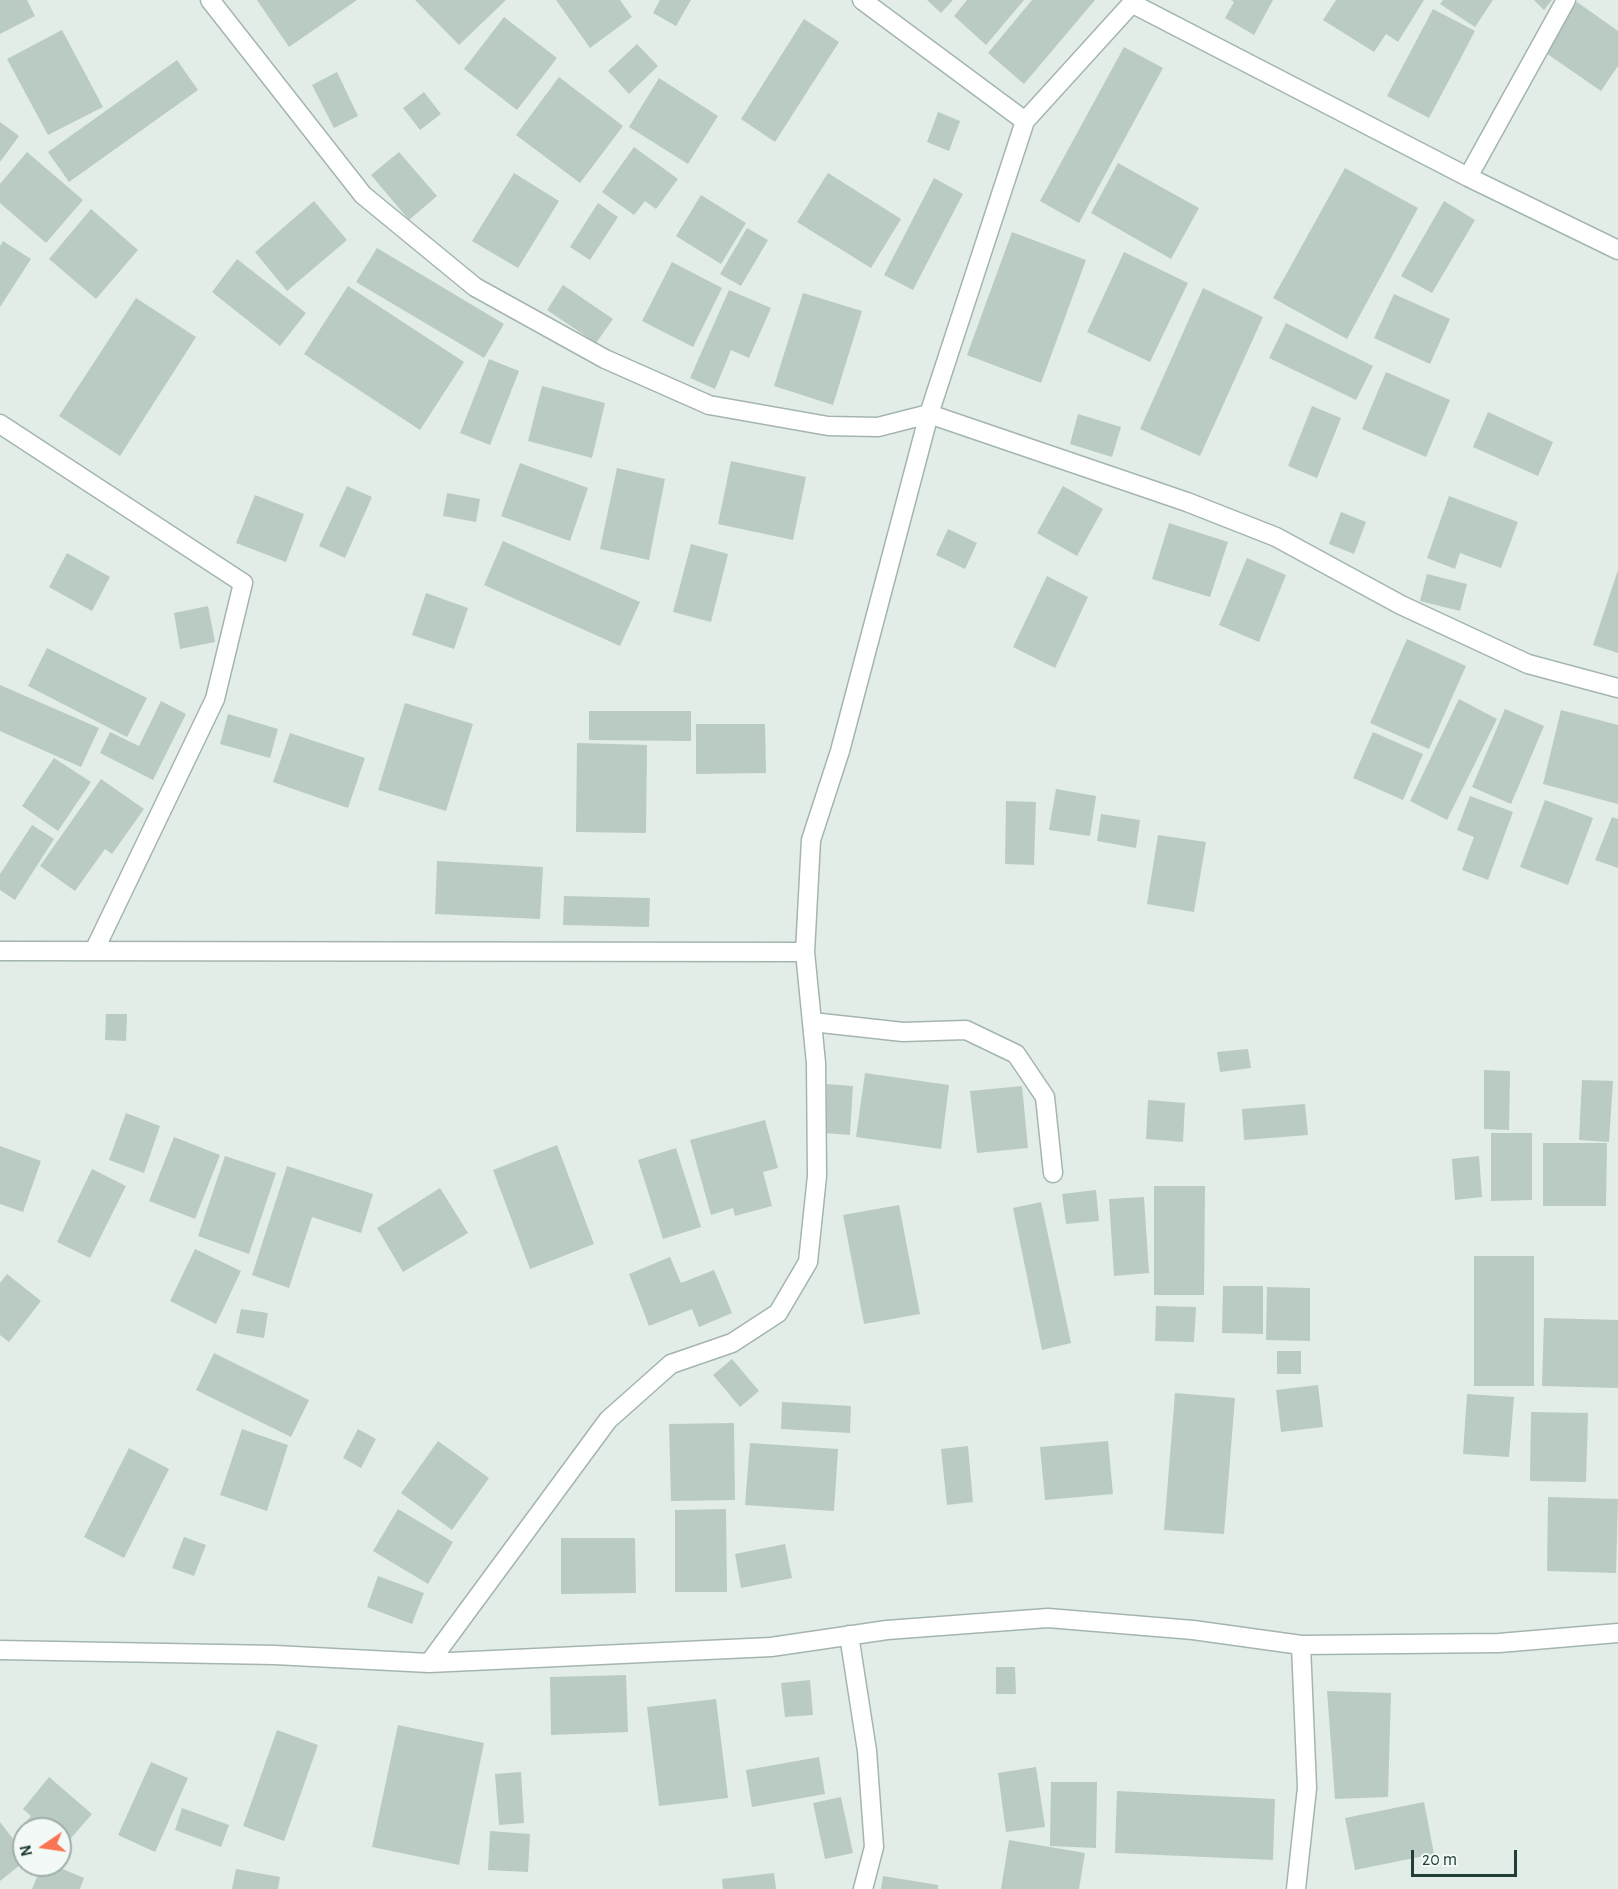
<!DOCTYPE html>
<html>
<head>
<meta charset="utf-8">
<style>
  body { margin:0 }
  #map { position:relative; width:1618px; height:1889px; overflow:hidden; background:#e2ede8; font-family:"Alegreya Sans",sans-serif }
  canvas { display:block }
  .north { position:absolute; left:12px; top:1817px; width:60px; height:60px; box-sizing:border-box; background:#f3f9f6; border:2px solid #9fafa9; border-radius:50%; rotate:257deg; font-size:16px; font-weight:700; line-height:24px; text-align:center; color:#213f36 }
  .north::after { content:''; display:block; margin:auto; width:21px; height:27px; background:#f97554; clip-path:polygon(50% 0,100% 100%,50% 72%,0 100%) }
  .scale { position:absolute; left:1411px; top:1850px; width:106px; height:27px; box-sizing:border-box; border:3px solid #213f36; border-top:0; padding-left:8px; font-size:18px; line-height:21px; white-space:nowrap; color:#213f36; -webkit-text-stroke:4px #f3f9f6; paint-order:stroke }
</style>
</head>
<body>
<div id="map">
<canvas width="1618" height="1889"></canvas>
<div class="north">N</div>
<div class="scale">20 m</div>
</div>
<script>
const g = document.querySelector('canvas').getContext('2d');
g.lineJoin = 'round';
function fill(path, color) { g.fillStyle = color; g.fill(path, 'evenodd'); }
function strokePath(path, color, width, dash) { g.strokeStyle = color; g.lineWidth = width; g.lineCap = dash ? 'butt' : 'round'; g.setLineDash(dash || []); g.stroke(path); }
fill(new Path2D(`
  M0,0H27L35,16L0,34Z
  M257,0H357L289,47Z
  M415,0H506L459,45Z
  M556,0H620L632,17L590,48Z
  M660,0H691L676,26L653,13Z
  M927,0H953L941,13Z
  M967,0H1024L986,45L954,16Z
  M1032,0H1095L1024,84L988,53Z
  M1231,0H1273L1254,35L1225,18L1234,2Z
  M1336,0H1424L1398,42L1386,34L1374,52L1323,20Z
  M1443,0H1493L1475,27L1440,4Z
  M1534,0H1552L1544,10Z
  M1577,2L1618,31V66L1601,91L1543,51Z
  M1433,9L1475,31L1429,118L1387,96Z
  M504,17L557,58L517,110L464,69Z
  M804,19L839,42L775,142L741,119Z
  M62,30L103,107L48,135L7,59Z
  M637,44L658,66L629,94L608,71Z
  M1124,47L1163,68L1079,223L1040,201Z
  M177,60L198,90L69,182L48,152Z
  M337,72L358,116L334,128L312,85Z
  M559,77L623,126L580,183L516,135Z
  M659,78L718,116L688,164L629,127Z
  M424,92L441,114L420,130L403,108Z
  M938,112L960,121L949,151L927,142Z
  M0,122L19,136L0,162Z
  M634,147L678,179L656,209L645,201L634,215L602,192Z
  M27,152L83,200L46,243L0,203V184Z
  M399,152L437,196L409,220L371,175Z
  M1118,163L1199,208L1171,259L1091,213Z
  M1345,168L1418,208L1347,339L1273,298Z
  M514,173L559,201L518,268L472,241Z
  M828,173L901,219L871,268L797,222Z
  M934,178L963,194L913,290L884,275Z
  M701,195L746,223L721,264L676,236Z
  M314,201L347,240L287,291L255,252Z
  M1444,201L1475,220L1432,293L1401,276Z
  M598,203L618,217L590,260L570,247Z
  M91,209L138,250L96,299L49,259Z
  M747,228L768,240L741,286L720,274Z
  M1012,232L1086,260L1041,383L967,355Z
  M3,241L31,259L0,307V246Z
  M377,248L504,324L484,358L356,282Z
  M1124,252L1188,283L1150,362L1087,332Z
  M237,259L306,313L280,346L212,292Z
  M672,262L722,288L693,347L642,321Z
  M563,285L613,319L596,343L547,310Z
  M348,286L464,362L420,430L304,354Z
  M1203,288L1263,317L1200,456L1140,429Z
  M729,290L771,308L749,358L731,350L715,389L690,378Z
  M803,293L862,311L833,405L774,386Z
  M1394,294L1450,319L1430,364L1374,338Z
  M136,298L196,337L120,456L59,416Z
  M1286,323L1373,366L1356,400L1269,358Z
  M489,359L519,371L490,445L460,433Z
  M1386,372L1450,400L1426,457L1362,429Z
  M542,386L605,403L592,458L528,441Z
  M1312,406L1341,418L1317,478L1288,466Z
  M1488,412L1553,442L1538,476L1473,447Z
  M1078,414L1121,427L1112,457L1070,444Z
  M731,461L806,477L793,540L718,524Z
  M520,463L588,488L570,541L501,516Z
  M617,468L665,479L649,560L600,549Z
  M347,486L372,497L345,558L319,546Z
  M1063,486L1103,509L1077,556L1037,533Z
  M447,493L480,499L476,522L443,516Z
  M255,495L304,514L286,562L236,543Z
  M1449,496L1518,522L1501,568L1460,553L1455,569L1427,558Z
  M1341,512L1366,522L1354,554L1329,544Z
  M1169,523L1228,542L1210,597L1152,579Z
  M948,529L977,543L965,569L936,555Z
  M503,541L640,602L620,646L484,585Z
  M691,544L728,554L711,622L673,612Z
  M67,553L110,577L92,611L49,587Z
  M1247,558L1286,575L1259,642L1219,625Z
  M1618,570V653L1593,645Z
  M1427,574L1467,584L1460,611L1420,601Z
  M1047,576L1088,597L1055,668L1013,647Z
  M426,593L468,608L454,649L412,635Z
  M208,606L215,642L180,649L174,613Z
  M1407,639L1466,666L1429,749L1370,723Z
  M47,648L147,698L127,737L28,686Z
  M0,685L99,728L81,767L0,731Z
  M1459,699L1497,719L1447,820L1410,801Z
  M161,701L186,714L153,780L100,753L110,732L139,746Z
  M405,703L473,724L446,811L378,790Z
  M1505,709L1544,726L1511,804L1472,787Z
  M1561,710L1618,725V804L1543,784Z
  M589,711H691V741L589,740Z
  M228,714L278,729L270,758L220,744Z
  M696,724H765L766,773L696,774Z
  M1373,732L1423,754L1403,800L1353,778Z
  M290,733L365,758L348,808L273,782Z
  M577,743L647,745L646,833L576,832Z
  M54,758L91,782L58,831L22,806Z
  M101,779L144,809L112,854L105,849L75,891L40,866Z
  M1056,789L1096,796L1090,836L1049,830Z
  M1470,796L1513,812L1488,880L1462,870L1474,837L1457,830Z
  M1545,800L1593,818L1568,885L1520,867Z
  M1006,801L1036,802L1034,865L1005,864Z
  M1101,814L1140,820L1136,848L1097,841Z
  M1612,817L1618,819V868L1595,860Z
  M32,825L54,839L15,900L0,890V874Z
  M1158,835L1206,842L1194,912L1147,904Z
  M437,861L543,867L540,919L435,914Z
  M564,896L650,898L649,927L563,925Z
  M106,1014H127L126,1041L105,1040Z
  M1248,1049L1251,1068L1220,1072L1217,1052Z
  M1484,1070L1510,1071L1509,1130L1484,1129Z
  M865,1073L949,1085L941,1149L856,1137Z
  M1582,1080L1613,1081L1609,1142L1579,1140Z
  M827,1084L853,1086L850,1135L824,1133Z
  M1022,1086L1028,1148L977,1153L970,1091Z
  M1148,1100L1185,1103L1183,1142L1146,1139Z
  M1305,1104L1308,1135L1244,1140L1242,1109Z
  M126,1113L160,1126L144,1173L109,1160Z
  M765,1120L778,1168L763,1172L772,1206L735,1216L733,1208L711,1215L690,1140Z
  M1491,1133H1532V1200L1491,1201Z
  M174,1137L220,1155L195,1219L149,1201Z
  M1543,1143H1607L1606,1206H1543Z
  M557,1145L594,1244L530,1269L493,1170Z
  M0,1146L41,1161L23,1212L0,1204Z
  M676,1148L701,1227L663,1239L638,1160Z
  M225,1156L276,1173L249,1254L198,1236Z
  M1479,1156L1482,1197L1455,1200L1452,1159Z
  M287,1166L373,1194L361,1233L312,1217L289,1288L252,1275Z
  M92,1169L126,1186L90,1258L57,1242Z
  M1154,1186H1205L1204,1295H1154Z
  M440,1188L468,1233L403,1272L377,1228Z
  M1096,1190L1099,1221L1066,1224L1062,1194Z
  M1144,1197L1149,1273L1114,1276L1109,1199Z
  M1041,1202L1071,1343L1042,1350L1013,1208Z
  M899,1205L920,1314L864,1324L843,1215Z
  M195,1249L241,1271L216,1324L170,1301Z
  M1474,1256H1534V1386H1474Z
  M670,1257L681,1283L714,1270L732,1313L699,1327L692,1309L649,1326L629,1274Z
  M7,1274L41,1301L9,1342L0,1335V1283Z
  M1223,1286H1263V1334L1222,1333Z
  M1267,1287L1310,1288V1341L1266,1340Z
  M1156,1306L1196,1307L1194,1342L1155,1341Z
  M241,1309L268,1313L264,1338L236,1333Z
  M1544,1318L1618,1320V1388L1542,1386Z
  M1277,1351H1301V1374H1277Z
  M214,1353L309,1400L291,1437L196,1390Z
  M732,1359L759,1391L740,1407L713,1375Z
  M1318,1385L1323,1427L1281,1432L1276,1390Z
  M1175,1393L1235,1398L1224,1534L1164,1530Z
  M1467,1394L1514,1397L1509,1457L1463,1454Z
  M782,1402L851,1406L850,1433L781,1429Z
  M1531,1412L1588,1413L1586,1482L1530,1481Z
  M734,1423L735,1500L671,1501L669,1424Z
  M242,1429L288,1445L267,1511L220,1495Z
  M358,1429L376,1439L361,1468L343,1458Z
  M438,1441L489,1478L452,1530L401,1493Z
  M1108,1441L1113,1494L1045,1500L1040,1447Z
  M750,1443L838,1449L834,1511L745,1505Z
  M968,1446L973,1502L947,1505L941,1449Z
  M129,1448L169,1469L124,1558L84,1537Z
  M1548,1497L1618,1499L1616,1573L1547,1571Z
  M398,1509L453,1542L428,1584L373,1551Z
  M726,1509L727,1592H675V1510Z
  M184,1537L206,1545L194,1576L172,1568Z
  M561,1538H635L636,1593L561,1594Z
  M785,1544L792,1578L741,1588L735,1554Z
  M378,1576L424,1593L412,1624L367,1607Z
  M996,1667H1015L1016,1694H996Z
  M626,1675L628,1732L551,1735L550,1677Z
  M810,1680L813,1715L785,1717L781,1683Z
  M1327,1691L1391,1693L1388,1797L1335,1799Z
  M716,1699L728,1798L659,1806L647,1707Z
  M398,1725L484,1743L459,1865L372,1847Z
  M277,1730L318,1745L284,1841L243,1826Z
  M819,1757L825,1794L752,1807L746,1770Z
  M151,1762L188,1778L155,1852L118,1835Z
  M1036,1767L1045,1827L1006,1832L998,1773Z
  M521,1772L524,1823L499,1825L495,1774Z
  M49,1777L92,1814L60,1851V1829H24V1831L21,1828L31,1816L23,1809Z
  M1051,1782H1097L1096,1848L1050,1846Z
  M1117,1791L1275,1799L1273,1860L1115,1853Z
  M841,1797L853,1853L825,1859L813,1803Z
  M1424,1802L1434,1854L1355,1870L1345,1818Z
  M182,1808L229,1825L221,1847L175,1830Z
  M0,1822L24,1853V1862L0,1881Z
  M490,1831L530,1834L528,1872L488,1870Z
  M1009,1840L1085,1853L1079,1889H1001Z
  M42,1865H53L84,1878L80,1889H32Z
  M236,1869L280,1877L278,1889H232Z
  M774,1873L776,1889H723L722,1879Z
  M883,1876L938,1885V1889H881Z`), '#bacbc3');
const street = new Path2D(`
  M210,0L363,195L475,287L605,359L709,405L828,426L878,427L929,414L1025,121L1135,0
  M862,0L1025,121
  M1133,4L1468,177L1618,250
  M1468,177L1566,0
  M0,424L243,583L215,699L94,951
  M0,951L805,952L811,840L840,751L929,414L1187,502L1276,537L1401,605L1528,664L1618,688
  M812,1022L903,1032L966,1030L1016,1054L1045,1097L1053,1173
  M849,1635L867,1751L874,1847L863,1889
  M0,1650L275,1655L429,1663L771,1647L887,1630L1048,1618L1193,1630L1301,1645L1499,1643L1618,1633
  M429,1663L608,1420L671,1364L732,1343L778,1313L808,1262L817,1176L816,1063L805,952
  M1296,1889L1307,1788L1301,1645`);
strokePath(street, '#a4b5af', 21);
strokePath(street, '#fff', 18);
</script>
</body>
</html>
